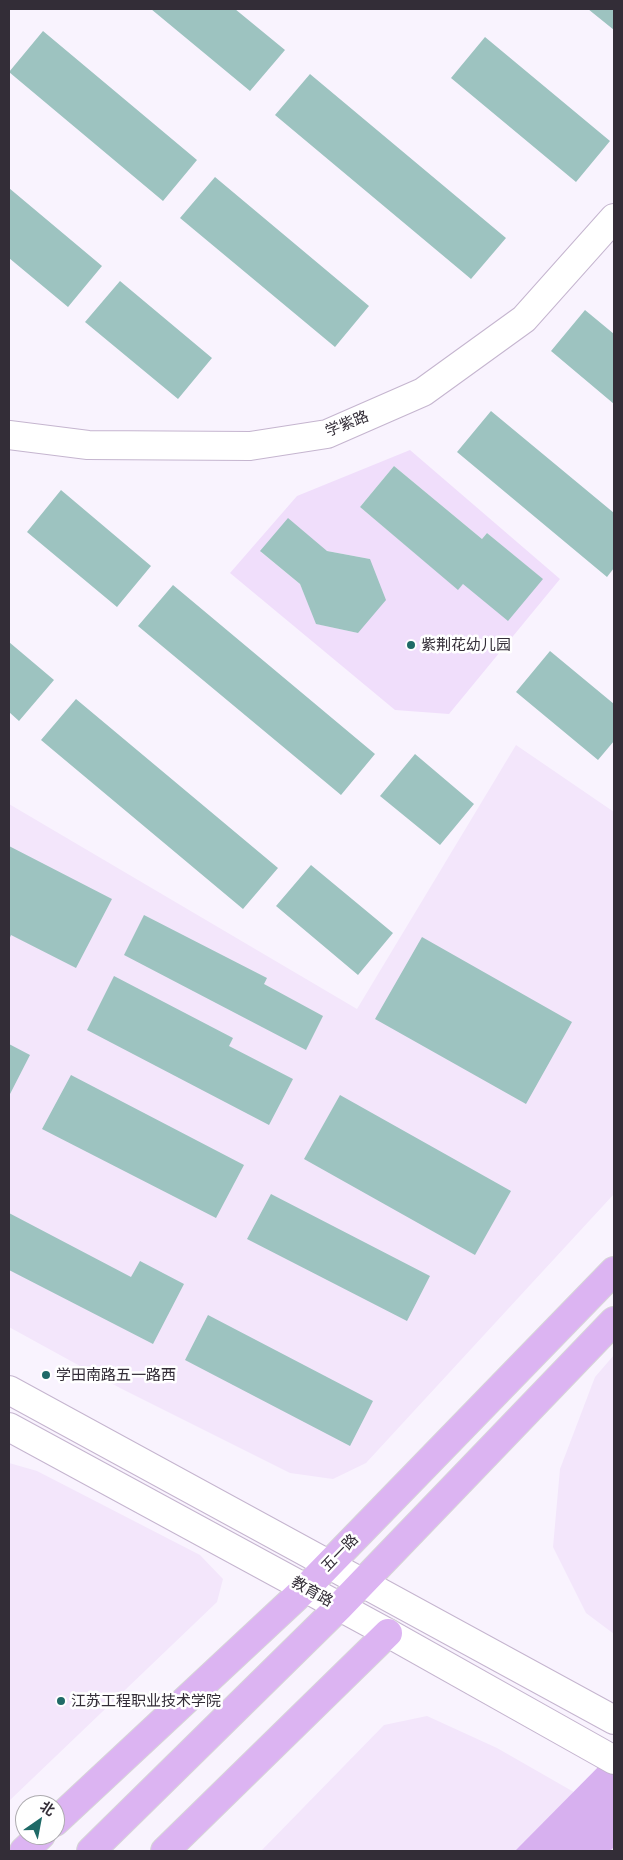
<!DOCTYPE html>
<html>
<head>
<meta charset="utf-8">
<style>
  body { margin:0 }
  #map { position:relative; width:623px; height:1860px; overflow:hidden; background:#f9f3fe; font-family:Inter,"Noto Sans SC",sans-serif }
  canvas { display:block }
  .frame { position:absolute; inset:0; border:10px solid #332d37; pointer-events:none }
  .north { position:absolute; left:15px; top:1795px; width:50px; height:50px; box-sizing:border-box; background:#fff; border:1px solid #adabaf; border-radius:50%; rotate:33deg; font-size:14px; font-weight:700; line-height:20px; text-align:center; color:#332d37 }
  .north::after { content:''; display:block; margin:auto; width:18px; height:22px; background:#1f6a67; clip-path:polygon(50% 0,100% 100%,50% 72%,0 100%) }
</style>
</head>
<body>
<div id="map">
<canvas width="623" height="1860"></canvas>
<div class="frame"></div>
<div class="north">北</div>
</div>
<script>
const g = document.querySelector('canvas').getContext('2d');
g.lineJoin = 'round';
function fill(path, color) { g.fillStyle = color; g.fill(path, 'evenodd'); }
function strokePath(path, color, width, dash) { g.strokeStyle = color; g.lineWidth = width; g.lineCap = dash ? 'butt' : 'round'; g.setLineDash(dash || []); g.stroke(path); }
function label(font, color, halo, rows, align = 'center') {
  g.font = font + ' Inter,"Noto Sans SC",sans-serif'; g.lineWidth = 5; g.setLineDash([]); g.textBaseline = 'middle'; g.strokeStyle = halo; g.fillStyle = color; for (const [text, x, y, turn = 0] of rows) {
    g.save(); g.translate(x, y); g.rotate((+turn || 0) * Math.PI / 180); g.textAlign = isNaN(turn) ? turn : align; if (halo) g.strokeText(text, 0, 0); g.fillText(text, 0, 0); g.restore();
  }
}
fill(new Path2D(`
  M516,745L614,812V1194L366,1463L333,1479L290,1473L120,1388L9,1327V804L357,1009Z
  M614,1355V1634L586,1613L553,1547L560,1469L595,1377Z
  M9,1463L37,1471L200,1555L223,1579L217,1602L9,1801Z
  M427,1716L497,1748L614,1815V1851H261L384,1725Z`), '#f3e6fb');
fill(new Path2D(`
  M410,450L560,579L449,714L395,710L230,573L297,496ZM394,466L482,539L487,533L542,579L463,584L458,589L360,507ZM327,551L370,559L358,633L317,624L300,584L261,552Z`), '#f0defb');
fill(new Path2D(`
  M614,1751V1847L610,1851H515Z`), '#d7b0ef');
fill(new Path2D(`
  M151,9H235L285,50L250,91Z
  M588,9H614V30Z
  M43,31L197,160L163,201L9,72Z
  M485,37L610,141L576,182L451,78Z
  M310,74L506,238L471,279L275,115Z
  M215,177L369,306L335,347L180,218Z
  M9,188L102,266L68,307L9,258Z
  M120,281L212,358L178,399L85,322Z
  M585,310L614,334V404L551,351Z
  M491,411L614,513V568L607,577L457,452Z
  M394,466L482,539L487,533L543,579L508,621L463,584L458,590L360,507Z
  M61,490L151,566L117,607L27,532Z
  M288,518L327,551L370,559L386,600L358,633L316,624L300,584L260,551Z
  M173,585L375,754L341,795L138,626Z
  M9,642L54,680L19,721L9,712Z
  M550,651L614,704V741L598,760L516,692Z
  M76,699L278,868L243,909L41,740Z
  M415,754L474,804L440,845L380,796Z
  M9,846L112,899L76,968L11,935L9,940Z
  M311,865L393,933L358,975L276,906Z
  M144,915L267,978L264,984L323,1016L306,1050L124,955Z
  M422,937L572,1022L526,1104L375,1019Z
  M114,976L233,1038L229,1046L293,1079L269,1125L87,1030Z
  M9,1044L30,1055L9,1096Z
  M71,1075L244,1165L216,1218L42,1129Z
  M340,1095L511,1191L475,1255L304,1159Z
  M271,1194L430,1276L407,1321L247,1239Z
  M9,1213L131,1277L140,1261L184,1284L153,1344L9,1270Z
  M208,1315L373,1401L350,1446L185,1360Z`), '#9dc3c0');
const minor = new Path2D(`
  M9,435L88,445L250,446L327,434L423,392L524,319L614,218
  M9,1390L614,1720
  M9,1427L388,1633L614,1760`);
const major = new Path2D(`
  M55,1822L306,1588L614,1271
  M24,1851L41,1835
  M91,1851L339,1607L614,1321
  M165,1851L388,1633`);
strokePath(minor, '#c5b5cf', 30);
strokePath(major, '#d6d5d7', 30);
strokePath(minor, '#fff', 28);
strokePath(major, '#dcb4f2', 28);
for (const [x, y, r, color] of [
  [411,645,5,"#1f6a67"],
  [46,1375,5,"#1f6a67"],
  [61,1701,5,"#1f6a67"]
]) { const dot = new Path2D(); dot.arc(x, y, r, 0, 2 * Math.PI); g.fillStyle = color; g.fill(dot); strokePath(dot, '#fff', 2); }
label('15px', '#332d37', '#fff', [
  ["学紫路",347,424,-22],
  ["五一路",340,1553,-46],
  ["教育路",312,1592,29]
]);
label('15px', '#332d37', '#fff', [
  ["紫荆花幼儿园",421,645],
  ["学田南路五一路西",56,1375],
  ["江苏工程职业技术学院",71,1701]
], 'left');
</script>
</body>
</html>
